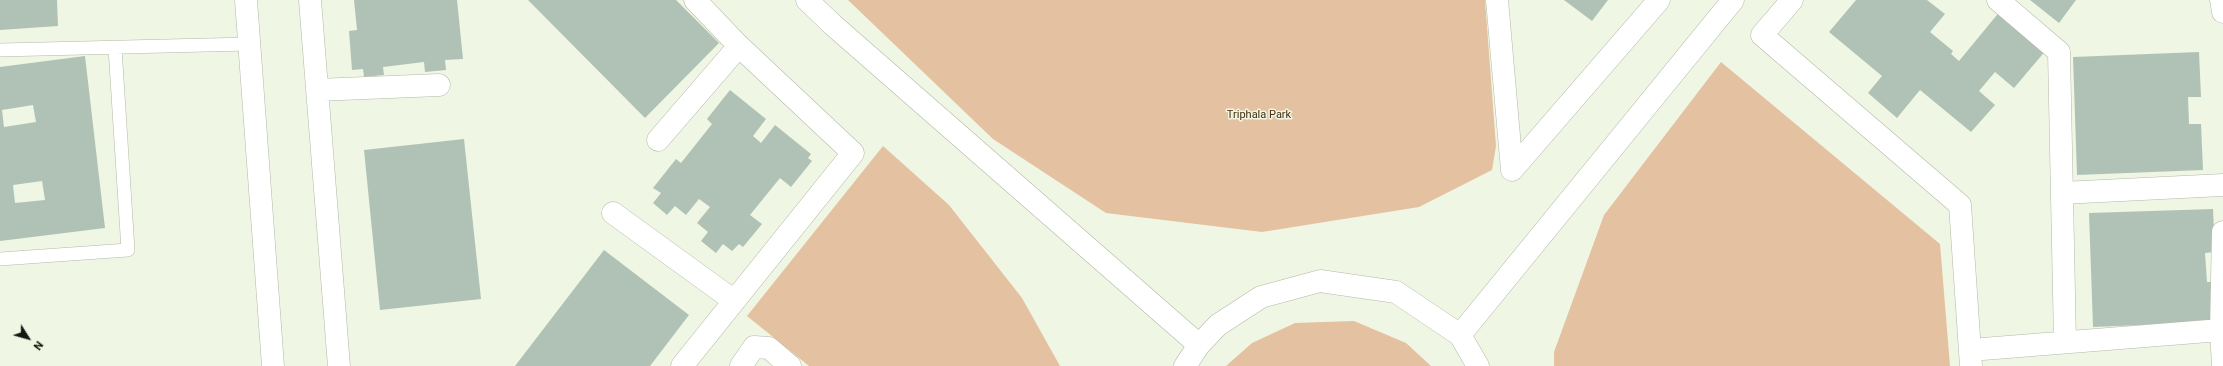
<!DOCTYPE html>
<html>
<head>
<meta charset="utf-8">
<style>
  body { margin:0 }
  #map { position:relative; width:2223px; height:366px; overflow:hidden; background:#eff6e3; font-family:Roboto,sans-serif }
  canvas { display:block }
  .north { position:absolute; left:8px; top:318px; width:40px; height:40px; -webkit-text-stroke:3px #eff6e3; paint-order:stroke; rotate:127deg; font-size:11px; font-weight:700; line-height:16px; text-align:center; color:#141610 }
  .north::after { content:''; display:block; margin:auto; width:14px; height:18px; background:#141610; clip-path:polygon(50% 0,100% 100%,50% 72%,0 100%) }
</style>
</head>
<body>
<div id="map">
<canvas width="2223" height="366"></canvas>
<div class="north">N</div>
</div>
<script>
const g = document.querySelector('canvas').getContext('2d');
g.lineJoin = 'round';
function fill(path, color) { g.fillStyle = color; g.fill(path, 'evenodd'); }
function strokePath(path, color, width, dash) { g.strokeStyle = color; g.lineWidth = width; g.lineCap = dash ? 'butt' : 'round'; g.setLineDash(dash || []); g.stroke(path); }
function label(font, color, halo, rows, align = 'center') {
  g.font = font + ' Roboto,sans-serif'; g.lineWidth = 3; g.setLineDash([]); g.textBaseline = 'middle'; g.strokeStyle = halo; g.fillStyle = color; for (const [text, x, y, turn = 0] of rows) {
    g.save(); g.translate(x, y); g.rotate((+turn || 0) * Math.PI / 180); g.textAlign = isNaN(turn) ? turn : align; if (halo) g.strokeText(text, 0, 0); g.fillText(text, 0, 0); g.restore();
  }
}
fill(new Path2D(`
  M848,0H1485L1496,146L1492,170L1419,207L1262,232L1106,213L993,139Z
  M1721,62L1940,244L1950,366H1554V352L1604,215Z
  M883,146L949,205L1022,298L1060,366H809L747,316Z
  M1354,321L1406,343L1431,366H1226L1252,343L1295,323Z`), '#e4c1a1');
fill(new Path2D(`
  M0,0H57L58,26L0,30Z
  M354,0H457L463,59L445,60L446,70L425,72L424,62L383,67L384,75L364,77L363,69L352,70L349,31L357,30Z
  M528,0H676L719,43L645,118Z
  M1564,0H1608L1592,21Z
  M1856,0H1927L1945,14L1930,32L1953,51L1951,54L1959,61L2001,10L2047,49L2014,88L1995,72L1979,91L1995,105L1971,132L1920,90L1897,118L1868,93L1882,76L1829,32Z
  M2030,0H2076L2059,23Z
  M2199,52L2201,97H2188L2189,124H2201L2203,170L2077,175L2073,57Z
  M85,56L105,228L0,241V67ZM33,105L36,122L4,127L2,110ZM42,181L45,200L15,203L13,185Z
  M730,90L766,119L753,136L761,143L775,125L811,154L808,158L812,161L791,187L780,178L750,215L762,224L743,247L739,244L732,251L723,244L716,253L701,241L708,232L697,223L710,207L699,199L686,215L675,206L667,215L653,203L661,193L653,188L676,159L681,163L712,124L707,119Z
  M464,139L481,299L380,310L364,150Z
  M2213,209L2215,252L2205,253L2207,282H2215L2216,322L2093,327L2089,213Z
  M604,250L689,315L650,366H515Z`), '#b0c2b6');
const service = new Path2D(`
  M0,50L249,44
  M0,259L128,250L115,48`);
const minor = new Path2D(`
  M246,0L273,366
  M310,0L339,366
  M807,0L833,25L1199,345
  M1497,0L1512,170L1659,0
  M1792,0L1762,35L1960,205L1971,366
  M1998,0L2059,52L2065,342
  M2221,0L2223,12
  M317,90L439,85
  M658,140L739,46
  M2062,193L2223,185
  M613,213L733,300
  M1460,335L1733,0
  M1970,350L2221,330
  M682,366L853,153L739,46L695,0
  M741,366L754,347L769,348L790,366
  M1185,366L1199,345L1218,325L1261,297L1320,281L1396,292L1460,335L1478,366
  M2223,366L2221,330L2223,232`);
strokePath(service, '#b2b9a7', 14);
strokePath(minor, '#b2b9a7', 23);
strokePath(service, '#fff', 13);
strokePath(minor, '#fff', 22);
label('11px', '#472c0e', '#eff6e3', [
  ["Triphala Park",1259,115]
]);
</script>
</body>
</html>
